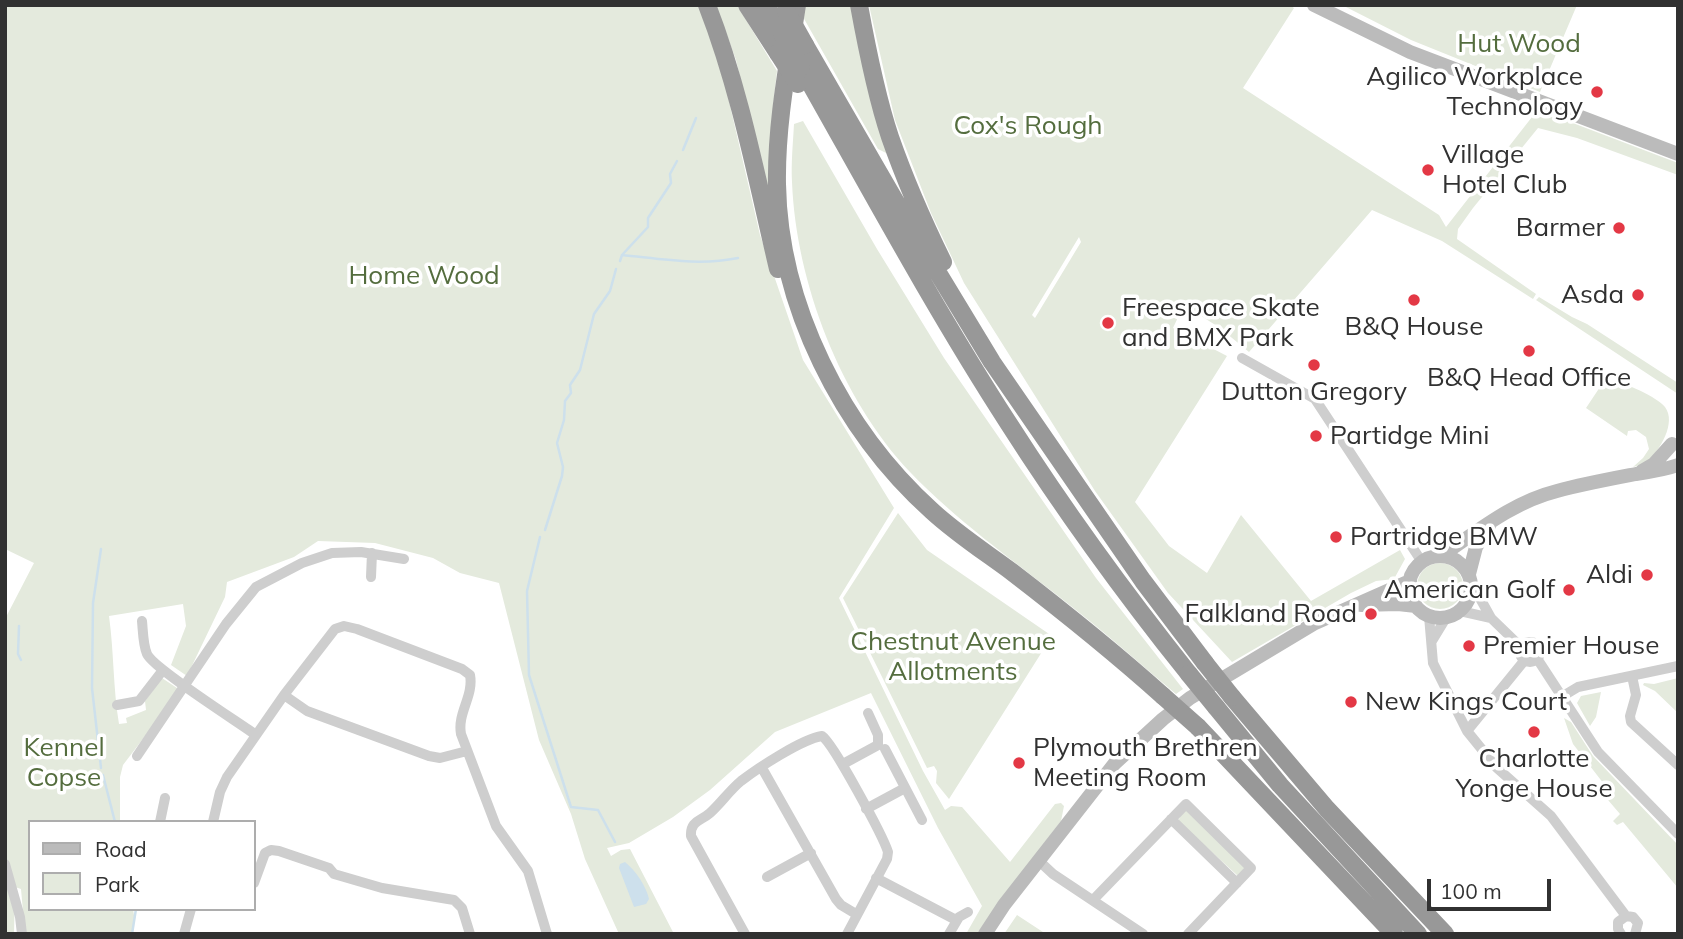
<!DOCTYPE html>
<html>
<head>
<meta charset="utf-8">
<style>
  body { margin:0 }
  #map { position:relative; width:1683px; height:939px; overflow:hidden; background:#fff; font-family:Mulish,sans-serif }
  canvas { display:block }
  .frame { position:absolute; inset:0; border:7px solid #313131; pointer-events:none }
  .legend { position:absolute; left:28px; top:820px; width:228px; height:91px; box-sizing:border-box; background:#fff; border:2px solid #adadad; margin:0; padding:9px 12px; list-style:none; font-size:21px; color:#313131 }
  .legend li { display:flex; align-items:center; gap:14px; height:35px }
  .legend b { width:35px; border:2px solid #adadad }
  .scale { position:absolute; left:1427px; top:879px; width:124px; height:32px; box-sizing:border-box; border:4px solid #313131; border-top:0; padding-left:9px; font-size:21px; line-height:24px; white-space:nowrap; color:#313131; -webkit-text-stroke:5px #fff; paint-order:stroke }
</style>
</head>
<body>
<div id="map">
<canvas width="1683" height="939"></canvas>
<div class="frame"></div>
<ul class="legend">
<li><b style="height:9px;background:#bbb"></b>Road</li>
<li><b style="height:19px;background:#e4eadd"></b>Park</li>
</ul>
<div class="scale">100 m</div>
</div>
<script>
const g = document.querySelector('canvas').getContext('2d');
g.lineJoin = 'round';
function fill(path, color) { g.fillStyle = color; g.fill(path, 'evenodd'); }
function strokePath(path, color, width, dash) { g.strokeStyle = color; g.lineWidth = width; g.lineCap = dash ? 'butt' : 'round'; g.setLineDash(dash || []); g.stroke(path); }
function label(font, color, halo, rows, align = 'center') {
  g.font = font + ' Mulish,sans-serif'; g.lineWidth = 7; g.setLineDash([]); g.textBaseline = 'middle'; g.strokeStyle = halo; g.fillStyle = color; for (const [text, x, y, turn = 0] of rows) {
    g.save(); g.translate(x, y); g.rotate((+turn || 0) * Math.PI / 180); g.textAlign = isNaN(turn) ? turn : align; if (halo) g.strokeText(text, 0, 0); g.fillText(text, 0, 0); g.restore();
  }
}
fill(new Path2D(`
  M5,5H698L719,58L760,235L803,360L894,508L839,598L923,771L945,810L951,806L962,807L1010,862L1055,804L1061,803L1064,806L1061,821L997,905L979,934H966L982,906L938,828L871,693L775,732L710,790L673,817L629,843L607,848L611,856L621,850L630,849L674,934H619L585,859L571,814L539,740L499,583L460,573L433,558L375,543L318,541L294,557L227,582L225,597L187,676L171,665L186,626L183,604L109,616C114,652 113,688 119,724L127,723L126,718L146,710L145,701L162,678L180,690L123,765L120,777V822H30V909H133L135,921L131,934H25L21,889L15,887L14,934H5V619L34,563L5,549Z
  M716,5H737L777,71L773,107L777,229L736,60Z
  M805,5H854L888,146L886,153L878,149L803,17Z
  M869,5H1290L1294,8L1243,88L1439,215L1446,227L1532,117H1557L1678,163V175L1577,138L1538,128L1473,208L1458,229L1457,239L1536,294L1533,299L1442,241L1372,210L1249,352L1220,328L1195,312L1192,316L1181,311L1173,328L1227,356L1135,502L1169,546L1207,573L1241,515L1311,601L1400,550L1405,559L1394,579L1376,581L1351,593L1232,662L1168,593L1095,491L964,283L931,213L895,120ZM1079,237L1081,242L1035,318L1032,315Z
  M1342,5H1577L1540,92L1411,40Z
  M803,121L877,249L944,358L1096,578L1183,689L1176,694C1138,662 1101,629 1062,599C1010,558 956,520 910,472C841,399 796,283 792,182C791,163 793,143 794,124Z
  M1539,297L1572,317L1587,324L1678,383V394L1536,300Z
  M1612,382C1625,382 1657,397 1665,407C1677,423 1659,451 1648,461C1644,464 1638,466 1633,467L1643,458L1649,449L1646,437L1636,430L1628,431L1627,436L1586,408L1600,387Z
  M898,513L927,550L1052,636L949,799L936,783L937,771L934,766L927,768L843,598Z
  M1417 586a23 23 0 1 1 46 0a23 23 0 1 1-46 0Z
  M1678,678V713L1655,691L1643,685L1644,683L1654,684Z
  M1601,692L1596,717L1590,726L1577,703L1581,696Z
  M1564,718L1571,722L1593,756L1678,845V888L1623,822L1617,825L1613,821L1620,814L1602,793L1607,788L1573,744Z
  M1183,811H1188L1245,868L1238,876L1178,821Z
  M1017,915L1046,934H1004Z`), '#e4eadd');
fill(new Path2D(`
  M625,862C636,871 646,886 649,899L646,904L634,907L619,868L620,864Z`), '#cde0ec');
strokePath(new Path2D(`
  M683,150L696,118
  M622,255C662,259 699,266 738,258
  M620,261L622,255L648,227V218L671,183L670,174L677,161
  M545,530L562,476L563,467L557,443L564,420L565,401L571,393L570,385L580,370L594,314L610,291L616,269
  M540,537L527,591L529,675L571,807L598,810L615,842
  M101,549L93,603L92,688L101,768
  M19,626L18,654L21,660
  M103,775L115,822
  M132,934L136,909`), '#cde0ec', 2.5);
strokePath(new Path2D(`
  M1242,358L1315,399L1422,562
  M371,577L372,553
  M1471,582L1491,618L1521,647
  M1460,611L1491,618
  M1429,616L1433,663L1467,731L1497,768L1551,816L1626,916
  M142,621C143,631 143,645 147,654C153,668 238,722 256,735
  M1432,641L1446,618
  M1520 652a10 10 0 1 1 20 0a10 10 0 1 1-20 0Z
  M1538,660L1598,752L1678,834
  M1632,676L1636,695L1630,716L1631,722L1678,765
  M284,695L307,711L429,756L440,758L467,751
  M1563,696L1578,687L1678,666
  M117,705L139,701L163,670
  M1467,731L1524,661
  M885,749L922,820
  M137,756L226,624L256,587L302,563L332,553L361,552L404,559
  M843,764L878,745V735L868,713
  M762,768L836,899L841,905L856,914
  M866,809L905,788
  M1171,819L1237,883
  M160,822L165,798
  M213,822L220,792L227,777L284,695L335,629L344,626L357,629L462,669L470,675C474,696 457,713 461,734L496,826L528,871L547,934
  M1038,860L1053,874L1143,934
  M5,864L20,917L22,934
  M767,877L811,853
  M876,878L956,920
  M254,883L265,853L271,850L279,851L329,868L334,874L382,888L454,900L462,908L470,934
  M1093,900L1186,804L1251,868L1188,934
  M184,934L191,909
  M745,934L691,836C690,821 701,821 710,813C721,803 730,790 741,781C758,768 802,739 822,736C833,743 883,836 888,852L887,859L847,934
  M949,934L959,917L968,912
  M1621,934L1618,929V922L1626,916L1633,917L1638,923L1635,934`), '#cecece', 10);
strokePath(new Path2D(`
  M1314,5L1410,52L1678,154
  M1642,471L1654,464L1672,444
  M1441,556C1478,531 1513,502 1557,491C1583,484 1610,479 1636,474C1650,472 1664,470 1678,465
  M1409 587a31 31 0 1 1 62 0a31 31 0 1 1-62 0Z
  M1469,574L1476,547L1489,526
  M1361,605L1398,604L1416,606
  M985,934L1004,905L1115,763L1163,719L1190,698L1315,623L1410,581`), '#bbb', 14);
strokePath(new Path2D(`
  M707,5C740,90 757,180 778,269
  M747,5L778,53
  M766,5L782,33
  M797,5C788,64 776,124 777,184C779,305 842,430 932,511C957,534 985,552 1012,572C1064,612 1115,653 1163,696
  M859,5C867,49 876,95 890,137C905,180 923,221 943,262
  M805,45L912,230L992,362L1143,581L1205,663
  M801,67C869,187 934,308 1009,424C1064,510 1125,594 1189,674
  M1232,697L1327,809L1445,934
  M1216,707L1280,785L1418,934
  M1198,727L1394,934`), '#989898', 18);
strokePath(new Path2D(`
  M786,11L805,45
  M782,33L801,67
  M778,53L798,84
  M1205,663L1232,697
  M1189,674L1216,707
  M1163,696L1198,727`), '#989898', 18);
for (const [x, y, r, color] of [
  [1597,92,7,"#e33845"],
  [1428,170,7,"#e33845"],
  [1619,228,7,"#e33845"],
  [1638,295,7,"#e33845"],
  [1414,300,7,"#e33845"],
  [1108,323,7,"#e33845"],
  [1529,351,7,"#e33845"],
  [1314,365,7,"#e33845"],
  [1316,436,7,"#e33845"],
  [1336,537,7,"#e33845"],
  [1647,575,7,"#e33845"],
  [1569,590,7,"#e33845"],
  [1371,614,7,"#e33845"],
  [1469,646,7,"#e33845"],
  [1351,702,7,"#e33845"],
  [1534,732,7,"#e33845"],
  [1019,763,7,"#e33845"]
]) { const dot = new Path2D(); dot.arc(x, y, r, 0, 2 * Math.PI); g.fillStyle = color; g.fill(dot); strokePath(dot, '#fff', 2.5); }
label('26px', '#546d3e', '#fff', [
  ["Hut Wood",1519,44],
  ["Cox's Rough",1028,126],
  ["Home Wood",424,276],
  ["Chestnut Avenue",953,642],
  ["Allotments",953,672],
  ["Kennel",64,748],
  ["Copse",64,778]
]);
label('26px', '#313131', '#fff', [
  ["Agilico Workplace",1583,77,"right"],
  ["Technology",1583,107,"right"],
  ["Village",1442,155],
  ["Hotel Club",1442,185],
  ["Barmer",1605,228,"right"],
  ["Asda",1624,295,"right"],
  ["Freespace Skate",1122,308],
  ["and BMX Park",1122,338],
  ["B&Q House",1414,327,"center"],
  ["B&Q Head Office",1529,378,"center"],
  ["Dutton Gregory",1314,392,"center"],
  ["Partidge Mini",1330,436],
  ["Partridge BMW",1350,537],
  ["Aldi",1633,575,"right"],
  ["American Golf",1555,590,"right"],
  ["Falkland Road",1357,614,"right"],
  ["Premier House",1483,646],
  ["New Kings Court",1365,702],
  ["Plymouth Brethren",1033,748],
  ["Meeting Room",1033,778],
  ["Charlotte",1534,759,"center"],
  ["Yonge House",1534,789,"center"]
], 'left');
</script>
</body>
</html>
